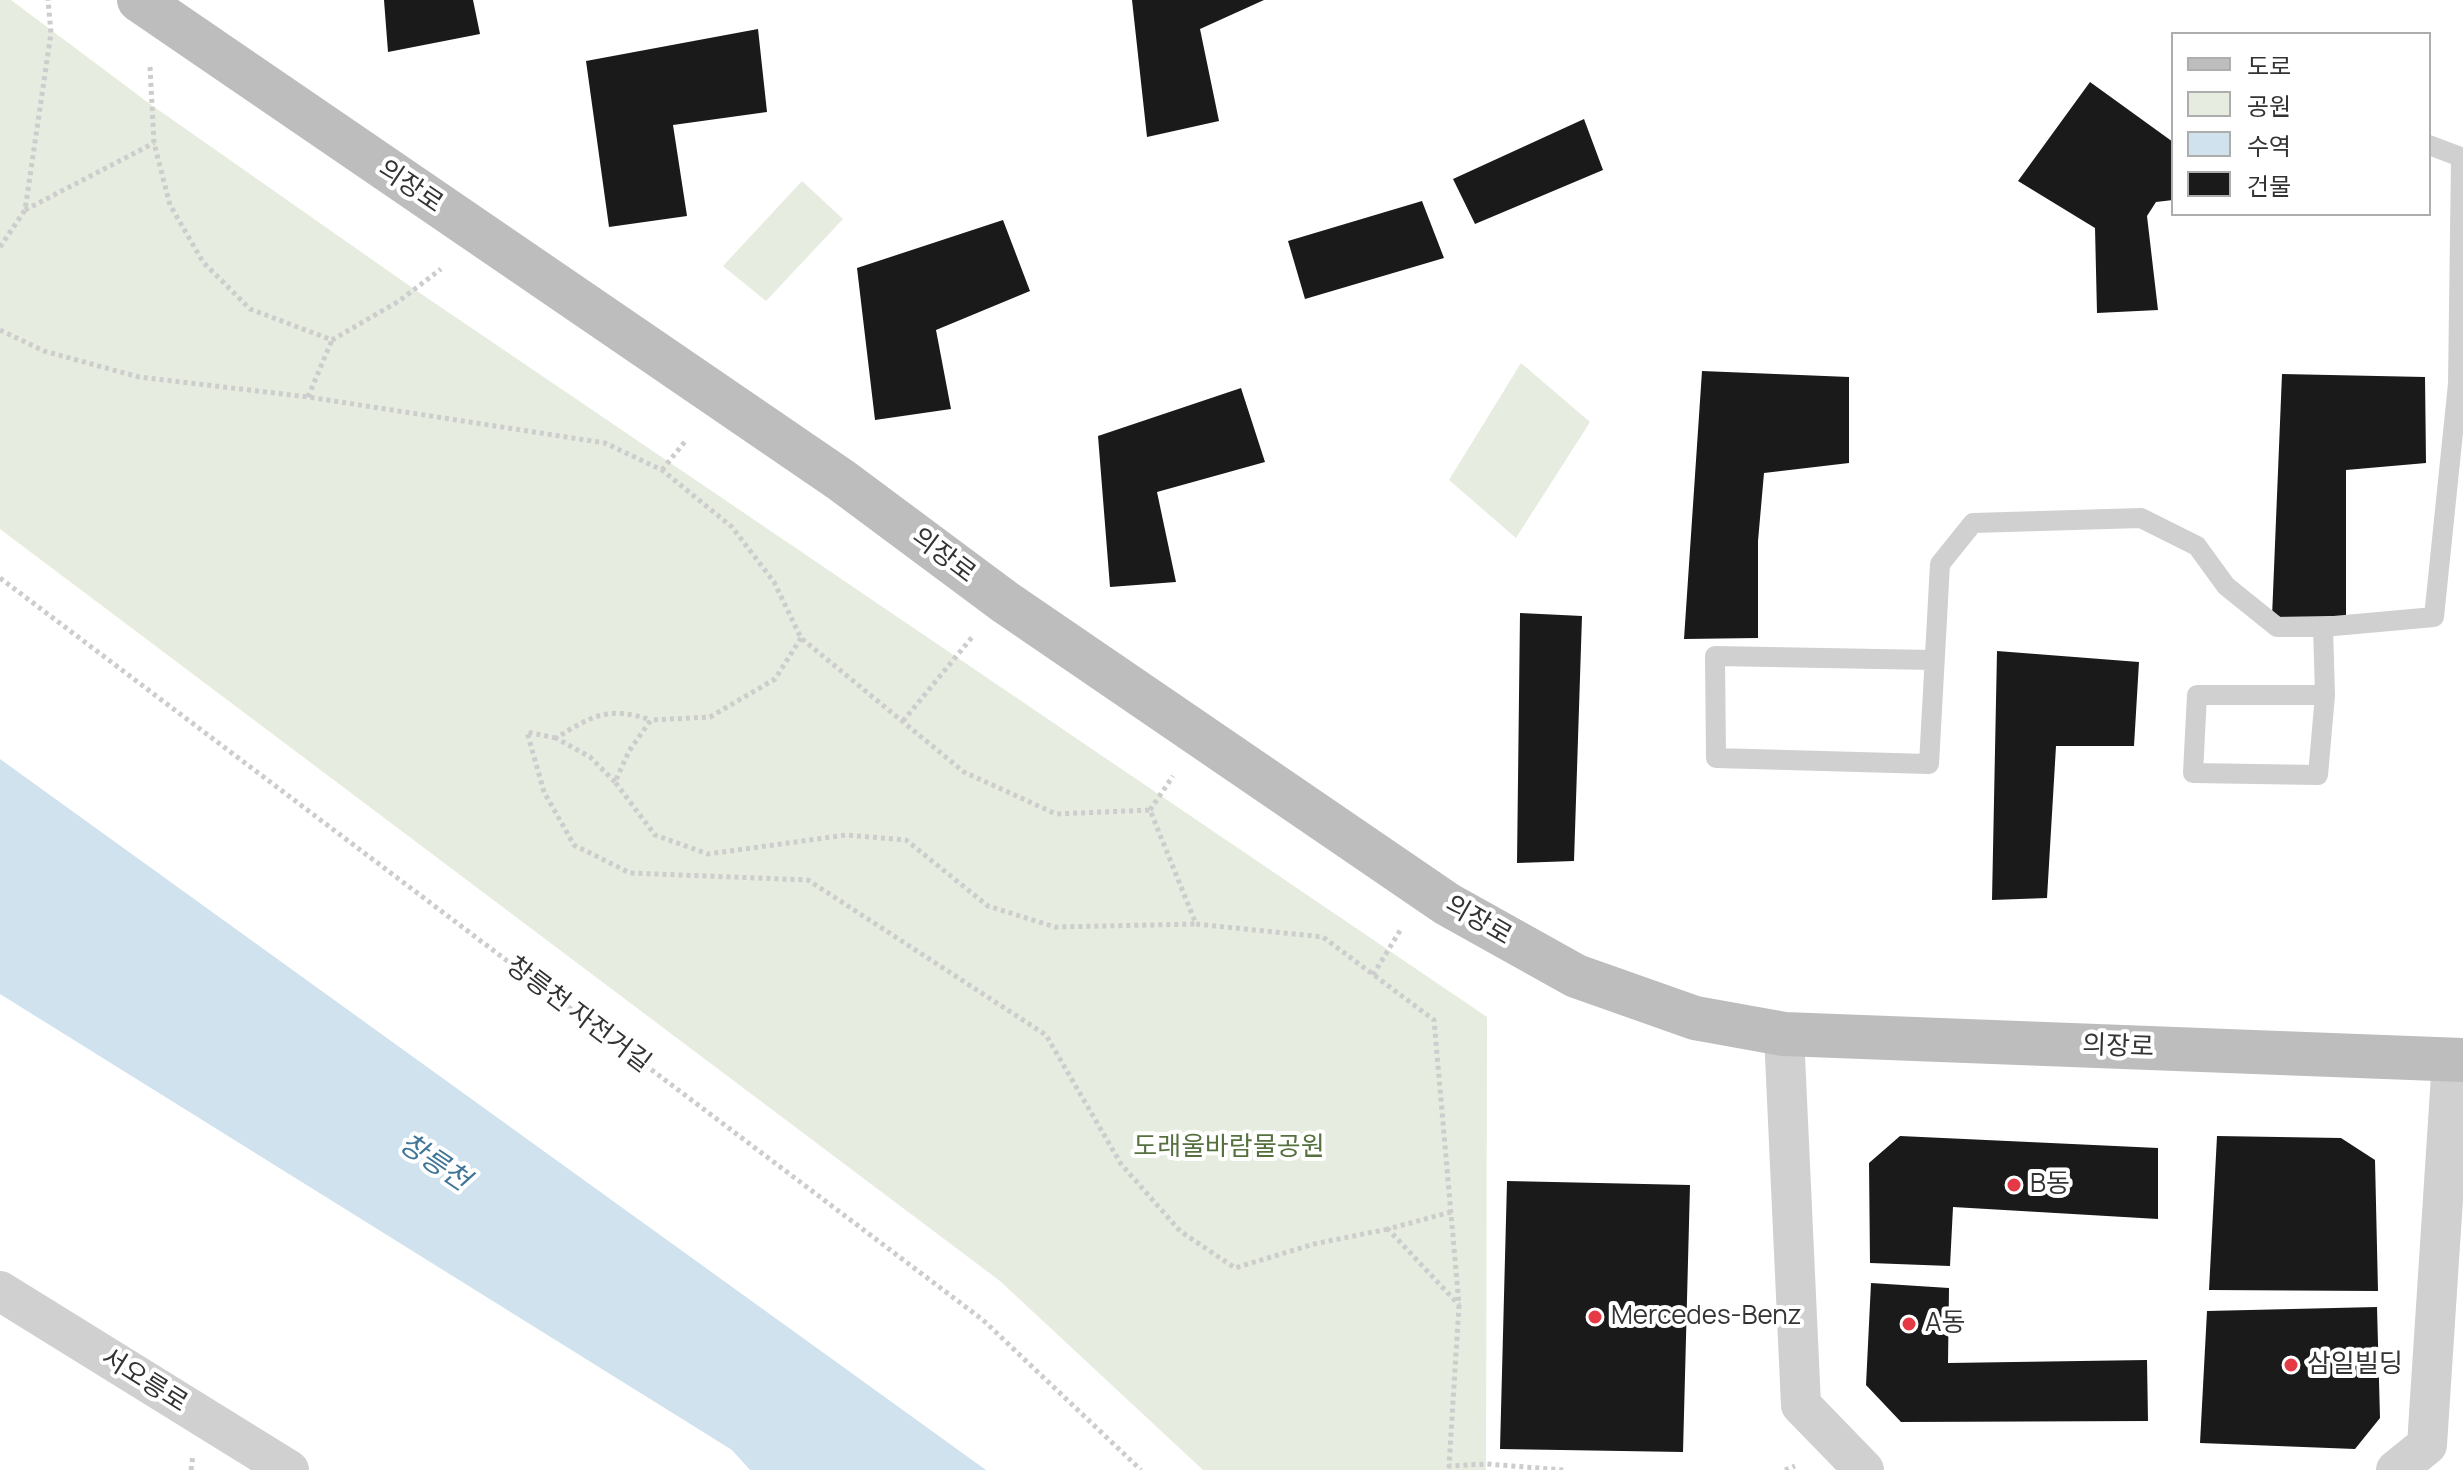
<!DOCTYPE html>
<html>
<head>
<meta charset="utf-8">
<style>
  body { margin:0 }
  #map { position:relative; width:2463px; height:1470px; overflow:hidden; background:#fff; font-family:Manrope,"Noto Sans KR",sans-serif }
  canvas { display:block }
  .legend { position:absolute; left:2171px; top:32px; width:260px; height:184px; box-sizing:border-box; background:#fff; border:2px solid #adadad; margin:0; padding:10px 14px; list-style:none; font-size:24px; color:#333 }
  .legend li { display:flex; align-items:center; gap:16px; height:40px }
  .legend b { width:40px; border:2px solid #adadad }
</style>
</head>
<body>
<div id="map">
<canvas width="2463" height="1470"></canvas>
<ul class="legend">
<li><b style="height:10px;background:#bdbdbd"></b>도로</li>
<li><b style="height:22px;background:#e6ecdf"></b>공원</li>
<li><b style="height:22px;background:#cfe2ee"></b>수역</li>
<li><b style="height:22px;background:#1a1a1a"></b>건물</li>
</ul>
</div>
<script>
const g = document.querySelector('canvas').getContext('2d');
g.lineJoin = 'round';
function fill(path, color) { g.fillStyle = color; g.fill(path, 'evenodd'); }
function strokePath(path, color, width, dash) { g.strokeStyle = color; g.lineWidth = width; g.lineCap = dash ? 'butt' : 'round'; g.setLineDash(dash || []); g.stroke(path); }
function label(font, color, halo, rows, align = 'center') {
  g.font = font + ' Manrope,"Noto Sans KR",sans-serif'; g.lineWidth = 8; g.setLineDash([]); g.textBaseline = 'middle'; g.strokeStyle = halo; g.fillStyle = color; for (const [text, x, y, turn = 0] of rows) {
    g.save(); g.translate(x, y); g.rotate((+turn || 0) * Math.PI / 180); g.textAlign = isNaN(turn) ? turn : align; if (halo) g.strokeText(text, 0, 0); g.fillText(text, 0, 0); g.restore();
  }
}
fill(new Path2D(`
  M0,0H11L150,104L414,289L1487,1017L1486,1470H1203L1000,1281L0,529Z
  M802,181L843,219L766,301L723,266Z
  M1521,363L1590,422L1516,538L1449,480Z`), '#e6ecdf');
fill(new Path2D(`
  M0,759L986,1470H750L732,1450L0,994Z`), '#cfe2ee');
fill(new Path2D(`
  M384,0H473L480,34L388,52Z
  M1132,0H1264L1200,29L1219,121L1147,137Z
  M758,29L767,112L673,125L687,216L609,227L586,61Z
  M2090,82L2173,142V200L2156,202L2147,216L2158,310L2097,313L2095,228L2018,181Z
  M1584,119L1603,170L1475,224L1453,179Z
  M1422,201L1444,258L1305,299L1288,241Z
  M1003,220L1030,291L936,330L951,409L875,420L857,268Z
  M1702,371L1849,377V463L1764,473L1758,541V638L1684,639Z
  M2282,374L2425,377L2426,463L2346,470V616L2272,617Z
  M1241,388L1265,462L1157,492L1176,582L1110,587L1098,436Z
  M1520,613L1582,616L1574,861L1517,863Z
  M1997,651L2139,662L2134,746H2056L2047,898L1992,900Z
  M1900,1136L2158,1148V1219L1953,1207L1950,1266L1870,1263L1869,1163Z
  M2217,1136L2341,1138L2375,1160L2378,1291L2209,1290Z
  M1507,1181L1690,1185L1683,1452L1500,1449Z
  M1871,1283L1949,1288L1948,1363L2147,1360L2148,1421L1901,1422L1866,1385Z
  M2377,1307L2380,1418L2355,1449L2200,1443L2207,1311Z`), '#1a1a1a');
strokePath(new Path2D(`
  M150,67L154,143L170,205L203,262L250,309L332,340L399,301L441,269
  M25,210L154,143
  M0,247L25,210L51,33L48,0
  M0,330L44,351L139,377L308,397L605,443L662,470L732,527L774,582L801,638L964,772L1056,814L1150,810L1196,924L1323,937L1434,1020L1459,1305L1449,1466L1487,1464L1564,1470
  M308,397L332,340
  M662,470L687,439
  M0,578L983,1320L1141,1470
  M801,638L775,679L710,717L651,720L629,751L615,782L655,835L708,854L846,835L906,840L988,906L1055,927L1196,924
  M903,721L973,636
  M556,738L527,732L544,792L574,845L630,873L808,880L1046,1035L1121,1164L1180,1231L1235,1268L1314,1244L1388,1229
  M615,782L590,757L556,738C593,715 609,706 651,720
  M1150,810L1173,776
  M1373,975L1401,929
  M1451,1212L1388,1229L1459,1305
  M191,1470L193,1455
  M1785,1470L1795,1466`), '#cdcdcd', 5, [4, 4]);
strokePath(new Path2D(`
  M2429,145L2463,158
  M2323,627L2325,695L2318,775L2193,773L2197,695H2325
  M1932,660L1715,656L1716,758L1929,764L1940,564L1973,523L2141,518L2197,546L2226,586L2277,627H2323L2434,617L2458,384L2461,158`), '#d0d0d0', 20);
strokePath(new Path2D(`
  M1784,1034L1801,1405L1864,1470
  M0,1291L289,1470
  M2396,1470L2427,1445L2452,1060`), '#d0d0d0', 40);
strokePath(new Path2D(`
  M139,0L841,480L1005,602L1447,904L1576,976L1695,1018L1784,1034L2463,1060`), '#bdbdbd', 44);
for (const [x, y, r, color] of [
  [2014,1185,8,"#e63946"],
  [1595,1317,8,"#e63946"],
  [1909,1324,8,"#e63946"],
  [2291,1365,8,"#e63946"]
]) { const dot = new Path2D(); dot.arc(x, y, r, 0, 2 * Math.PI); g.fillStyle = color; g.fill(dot); strokePath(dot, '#fff', 3); }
label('26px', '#333', '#fff', [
  ["의장로",410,187,34],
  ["의장로",943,556,37],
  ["의장로",1478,921,30],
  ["창릉천 자전거길",578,1015,37],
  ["의장로",2118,1047,2],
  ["서오릉로",144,1381,32]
]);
label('26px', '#56703f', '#fff', [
  ["도래울바람물공원",1229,1148]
]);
label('26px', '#333', '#fff', [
  ["B동",2030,1185],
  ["Mercedes-Benz",1611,1317],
  ["A동",1925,1324],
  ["삼일빌딩",2307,1365]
], 'left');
label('italic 28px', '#3f7597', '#fff', [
  ["창릉천",434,1163,34]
]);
</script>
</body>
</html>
